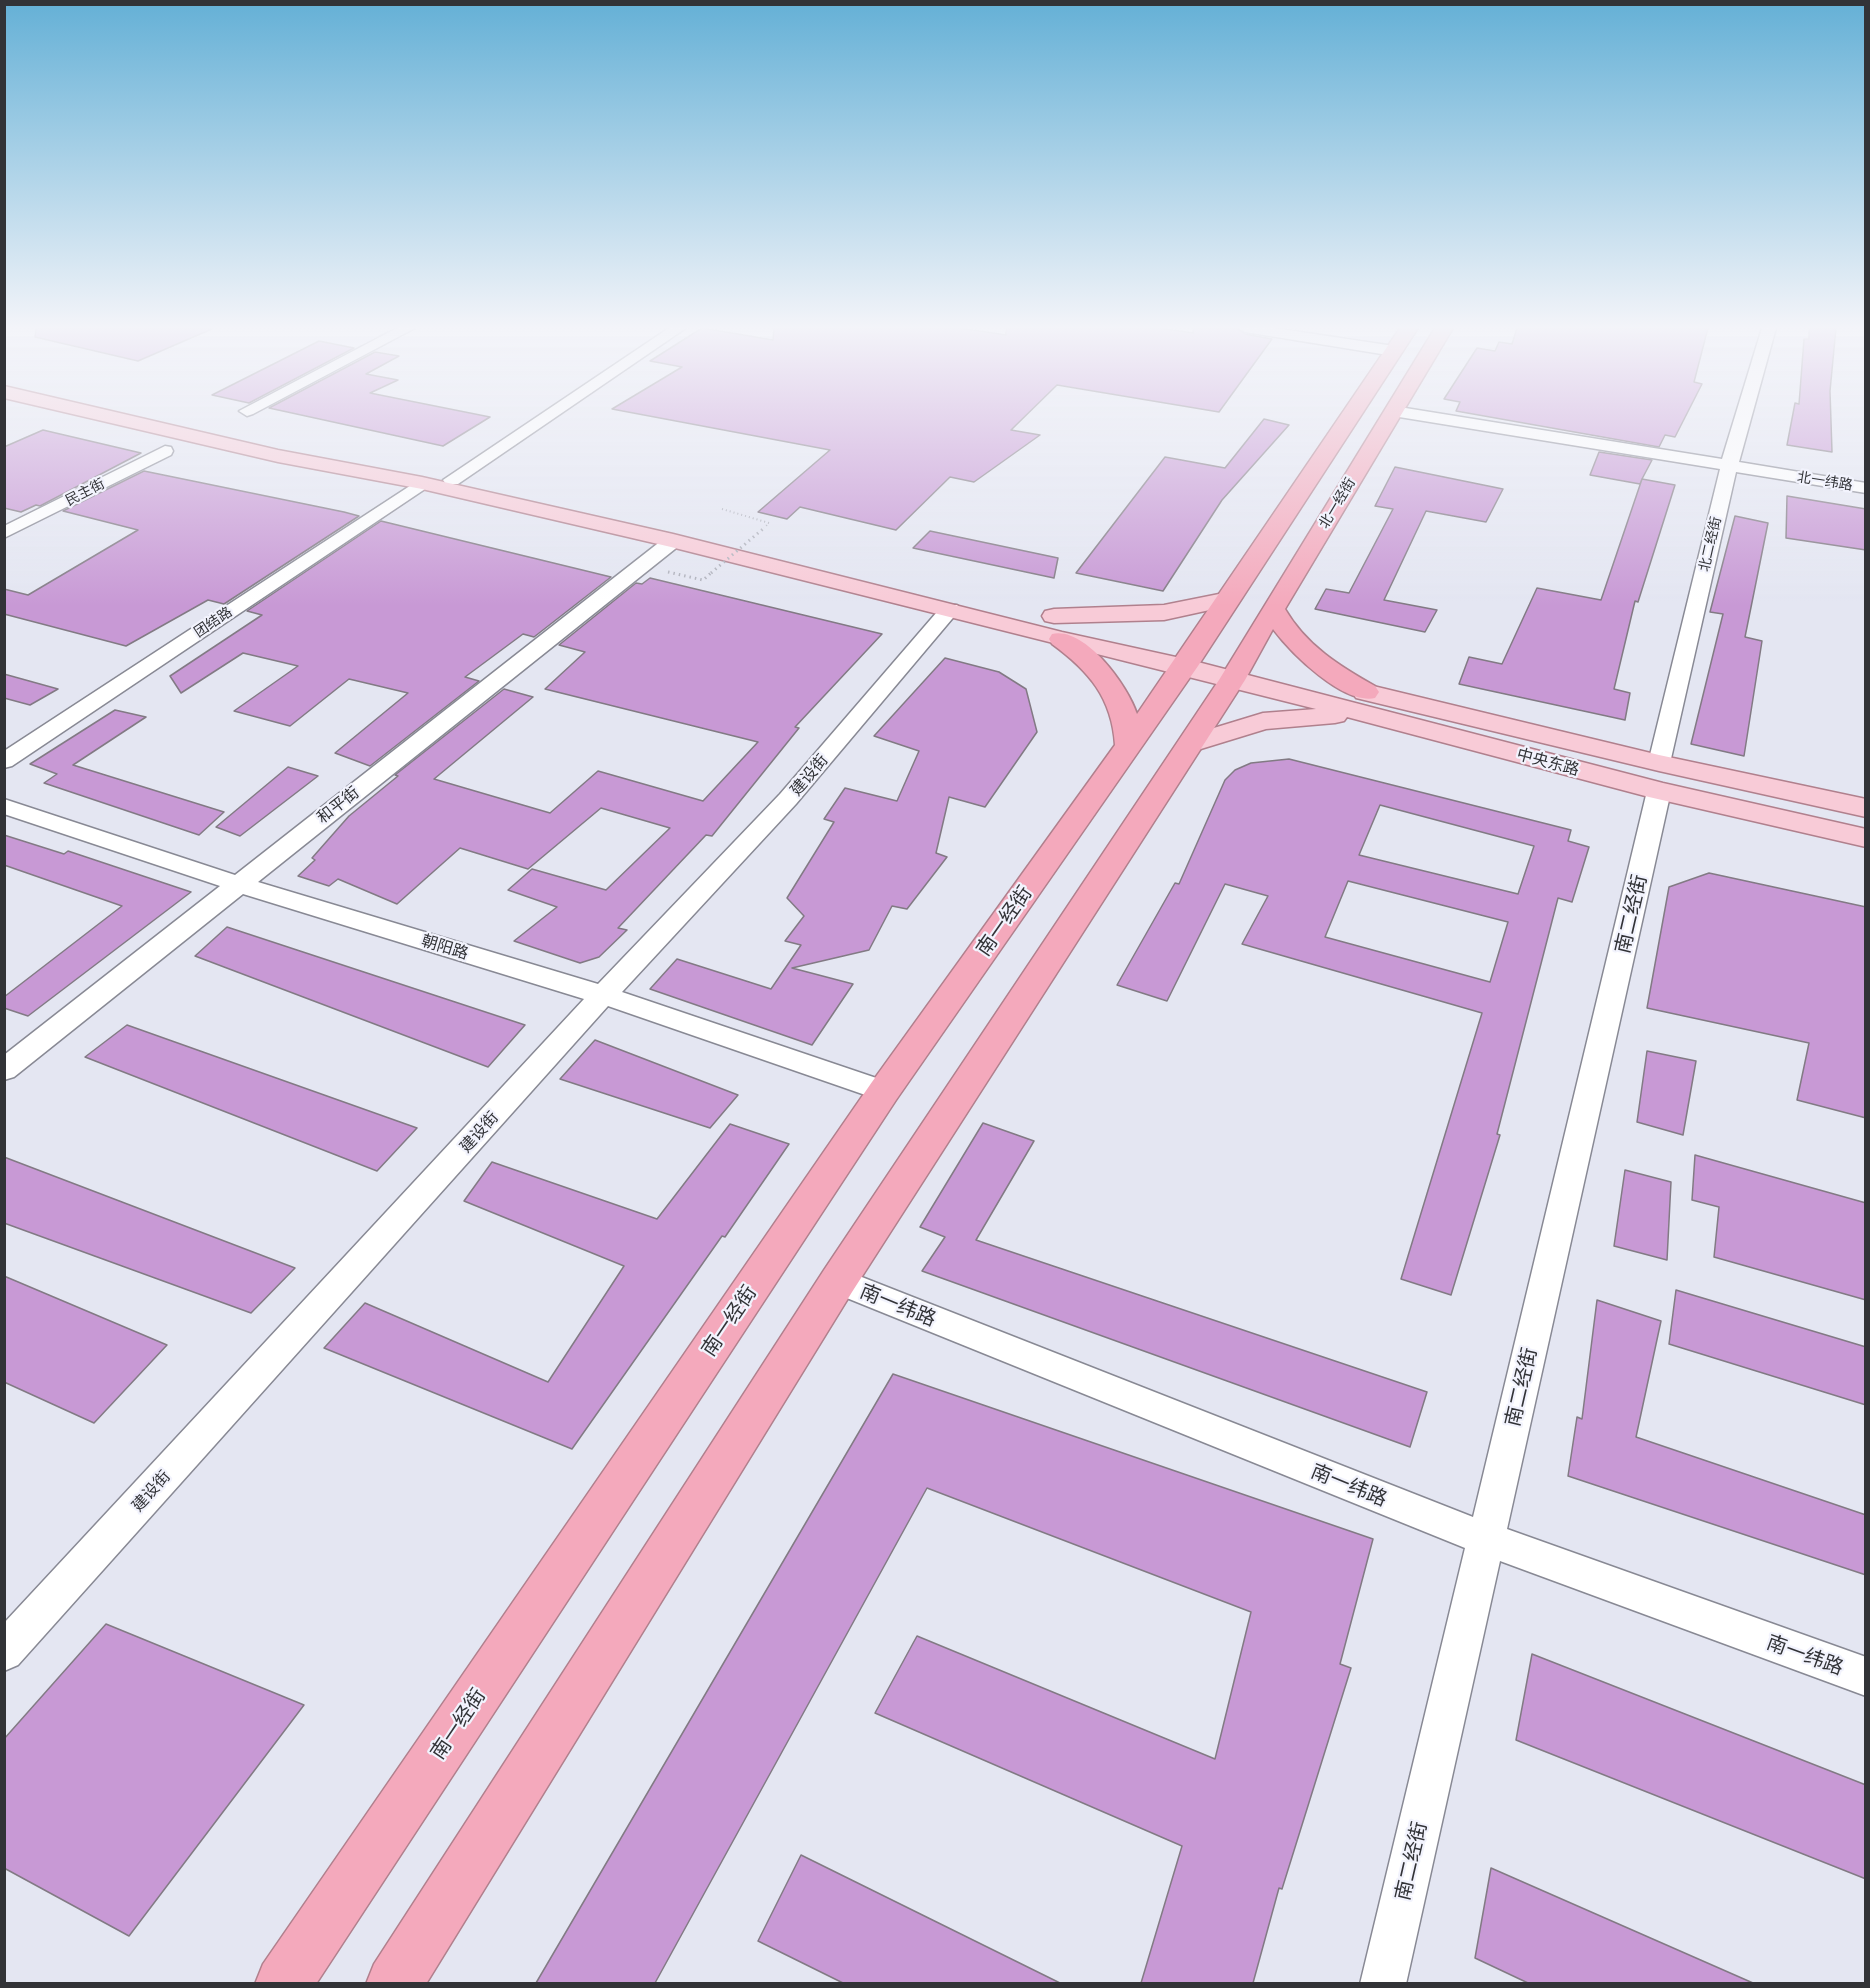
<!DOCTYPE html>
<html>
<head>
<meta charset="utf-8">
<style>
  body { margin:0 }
  #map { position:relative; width:1870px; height:1988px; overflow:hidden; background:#e4e6f2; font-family:Commissioner,sans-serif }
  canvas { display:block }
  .frame { position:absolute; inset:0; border:6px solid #323337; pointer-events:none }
</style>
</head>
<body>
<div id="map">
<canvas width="1870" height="1988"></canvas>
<div class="frame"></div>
</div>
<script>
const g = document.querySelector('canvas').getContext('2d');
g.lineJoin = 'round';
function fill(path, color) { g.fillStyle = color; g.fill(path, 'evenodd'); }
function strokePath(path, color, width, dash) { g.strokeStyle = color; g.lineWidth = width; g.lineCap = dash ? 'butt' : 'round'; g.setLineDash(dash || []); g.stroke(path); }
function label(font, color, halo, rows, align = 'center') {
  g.font = font + ' Commissioner,"Noto Sans SC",sans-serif'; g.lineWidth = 4.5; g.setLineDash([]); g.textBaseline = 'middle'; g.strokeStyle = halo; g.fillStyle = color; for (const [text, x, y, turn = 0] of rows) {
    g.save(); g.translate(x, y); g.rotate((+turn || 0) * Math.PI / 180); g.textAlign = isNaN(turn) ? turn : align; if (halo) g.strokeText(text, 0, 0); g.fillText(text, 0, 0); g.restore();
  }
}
const building = new Path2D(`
  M36,328H214L138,361L35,337Z
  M702,328L773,340L774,328H960L1006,335V328H1160L1193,333V328H1236L1245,334L1272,339L1219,412L1057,385L1011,430L1040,435L974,482L950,477L896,530L800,507L787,519L758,512L830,450L612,409L682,367L650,361Z
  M1517,328H1708L1694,382L1702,384L1675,437L1665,435L1659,447L1456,411L1460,402L1444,399L1477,348L1495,351L1499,342L1512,344Z
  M1809,328H1836L1830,391L1832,452L1787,445L1795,403L1799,404L1804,339H1809Z
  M319,341L354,348L249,403L212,395Z
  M375,352L399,356L366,374L398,380L370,393L490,417L443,446L269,408Z
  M1264,419L1289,425L1222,500L1163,591L1076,573L1165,457L1225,468Z
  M43,430L141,453L40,506L36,505L21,512L4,508V447Z
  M1599,452L1652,460L1642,479L1675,485L1638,602L1635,601L1614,689L1630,693L1625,720L1459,684L1469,657L1502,664L1537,588L1601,600L1642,479L1640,484L1590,475Z
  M1395,467L1503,489L1486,522L1426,511L1384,600L1437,610L1425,632L1315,609L1326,589L1349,593L1393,509L1375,506Z
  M144,471L344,512L359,516L224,604L208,600L126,646L4,614V589L28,595L138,530L63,511Z
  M1787,496L1866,509V550L1786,538Z
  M1735,516L1768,523L1745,637L1762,641L1744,756L1691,744L1723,614L1710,612Z
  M381,521L611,577L534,637L523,634L465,677L479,681L370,766L335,753L408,693L349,679L290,726L234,711L298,666L243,653L181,693L170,676L262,615L247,611Z
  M930,531L1058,558L1054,578L913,548Z
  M650,578L882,634L795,727L799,728L712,836L706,835L618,928L627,930L599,957L580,963L514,941L557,907L508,890L532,869L606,890L670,828L601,808L528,869L460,848L397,904L338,879L329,886L298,876L315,860L312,858L349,816L398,776L395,775L504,689L533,697L434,779L550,813L598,771L703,801L758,742L545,689L585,652L559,645L636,583L642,584Z
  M945,658L999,672L1026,689L1037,732L985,807L949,797L936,853L947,857L907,909L892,906L869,950L792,968L853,984L812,1045L650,989L677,959L771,989L801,945L785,941L804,916L787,898L834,822L824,819L845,788L897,801L919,751L874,736Z
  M4,674L58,689L30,705L4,698Z
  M115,710L146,717L73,765L224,812L199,835L44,783L57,774L30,764Z
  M1289,759L1571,830L1568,841L1589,847L1572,902L1558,898L1497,1134L1500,1135L1451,1295L1401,1279L1482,1013L1242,944L1268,896L1225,884L1167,1001L1117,985L1175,883L1179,884L1225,780L1235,770L1251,763ZM1380,805L1534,846L1518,894L1359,855ZM1348,881L1508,922L1490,982L1325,937Z
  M288,767L318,776L240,836L216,827Z
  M4,835L64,854L68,851L191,892L28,1016L4,1008V997L122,906L4,865Z
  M1709,873L1866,907V1118L1797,1100L1809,1043L1647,1008L1669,887Z
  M227,927L525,1025L488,1067L195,956Z
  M127,1025L417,1128L377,1171L85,1057Z
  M595,1040L738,1095L710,1128L560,1079Z
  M1647,1051L1696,1061L1683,1135L1637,1122Z
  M983,1123L1034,1141L976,1240L1427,1392L1410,1447L922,1271L945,1237L920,1227Z
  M730,1124L789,1144L725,1237L722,1236L572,1449L324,1348L365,1303L548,1382L624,1266L464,1201L492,1162L657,1219Z
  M1695,1155L1866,1203V1300L1714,1257L1719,1207L1692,1200Z
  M4,1157L295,1268L251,1313L4,1223Z
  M1625,1170L1671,1182L1667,1260L1614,1246Z
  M4,1276L167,1345L94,1423L4,1382Z
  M1676,1290L1866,1347V1405L1669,1344Z
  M1597,1300L1661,1321L1636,1437L1866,1515V1575L1568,1476L1577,1417L1582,1419Z
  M893,1374L1373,1539L1340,1664L1351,1668L1282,1889L1279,1888L1253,1983H1141L1182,1846L875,1713L917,1636L1215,1759L1251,1612L927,1488L655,1983H536Z
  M106,1624L304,1705L129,1936L4,1868V1739Z
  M1532,1654L1866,1785V1879L1516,1740Z
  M801,1855L1060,1983H843L758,1941Z
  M1491,1868L1753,1983H1528L1475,1958Z`);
fill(building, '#c899d5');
strokePath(building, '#827a84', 1.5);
const minor = new Path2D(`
  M397,328H415L253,414L247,416L239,411Z
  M669,328H686L458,484H446L443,480Z
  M1238,328H1274L1394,346L1402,351L1394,356L1245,332Z
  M1762,328H1776L1739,462L1866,483V493L1736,472L1670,763L1667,768H1651L1648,763L1720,469L1393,416L1385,411L1393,406L1722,459Z
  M165,446L171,447L173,451L171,455L4,538V526Z
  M422,478L428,479L431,483L428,487L12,766L4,768V751Z
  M673,535L682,541L680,545L258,882L598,984L780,794L943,605H957L960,609L957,613L796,804L622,992L894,1084L898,1091L894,1098L884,1101L874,1098L608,1006L18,1665L4,1671V1623L584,999L243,894L14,1077L4,1080V1055L220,886L4,814V799L235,875L666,537Z
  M1659,784L1667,786L1671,791L1507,1529L1866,1657V1696L1500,1561L1406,1984H1360L1465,1548L827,1290L822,1281L827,1272L838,1268L849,1272L1473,1517L1647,791L1651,786Z`);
const major = new Path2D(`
  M4,386L278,450L422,477L673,534L1062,632L1194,661L1663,783L1866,829V847L1649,797L1347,717L1344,721L1335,723L1266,729L1191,752L1181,750L1177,744L1181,738L1263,713L1316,709L671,547L422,489L278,462L4,398Z
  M1229,592L1237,594L1241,599L1237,604L1164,620L1054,623L1045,621L1042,616L1045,611L1054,609L1164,605Z
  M1365,684L1659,755L1866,799V817L1659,771L1356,698L1352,692L1356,686Z`);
const highway = new Path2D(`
  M1400,328H1418L1198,666L896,1100L316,1984H255L263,1964L872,1082L1115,745C1112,698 1089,671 1052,644L1049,639L1052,634C1085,626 1128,686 1137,714Z
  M1435,328H1453L1285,609C1306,645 1339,666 1375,686L1379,692L1375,698C1343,705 1291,653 1273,629L1245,680L852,1292L426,1984H366L374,1964L824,1270L1219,680Z`);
strokePath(minor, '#888994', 3);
strokePath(major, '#b0808d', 3);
strokePath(highway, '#b0808d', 3);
strokePath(new Path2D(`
  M722,509L769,523L764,528`), '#aeb0ba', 2, [1, 3]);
strokePath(new Path2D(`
  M668,572L703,580L711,573`), '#aeb0ba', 3, [1.5, 4]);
fill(minor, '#fff');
fill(major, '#f8cbd7');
fill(highway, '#f4a9bc');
strokePath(new Path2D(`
  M711,573L764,528`), '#aeb0ba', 3, [1.5, 4]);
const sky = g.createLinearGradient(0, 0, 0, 606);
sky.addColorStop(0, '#64b0d6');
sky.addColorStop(0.54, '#f3f4f9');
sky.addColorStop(1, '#f3f4f900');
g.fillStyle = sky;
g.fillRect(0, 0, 1870, 606);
label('14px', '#323337', '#f2f3fd', [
  ["北一纬路",1825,481,9],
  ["民主街",85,492,-27],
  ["北一经街",1337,503,-59],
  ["北二经街",1710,544,-77],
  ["团结路",213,622,-34]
]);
label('16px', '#323337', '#f2f3fd', [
  ["中央东路",1548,762,15],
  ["建设街",809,775,-50],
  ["和平街",338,805,-38],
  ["朝阳路",445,947,17],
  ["建设街",479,1132,-48],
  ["建设街",151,1491,-48]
]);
label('20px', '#323337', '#f2f3fd', [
  ["南二经街",1631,914,-77],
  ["南一经街",1004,921,-55],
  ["南一纬路",898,1305,22],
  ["南一经街",729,1321,-56],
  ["南二经街",1521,1387,-77],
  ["南一纬路",1349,1485,22],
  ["南一纬路",1805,1655,20],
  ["南一经街",458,1724,-56],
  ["南二经街",1411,1861,-77]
]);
</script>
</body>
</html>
